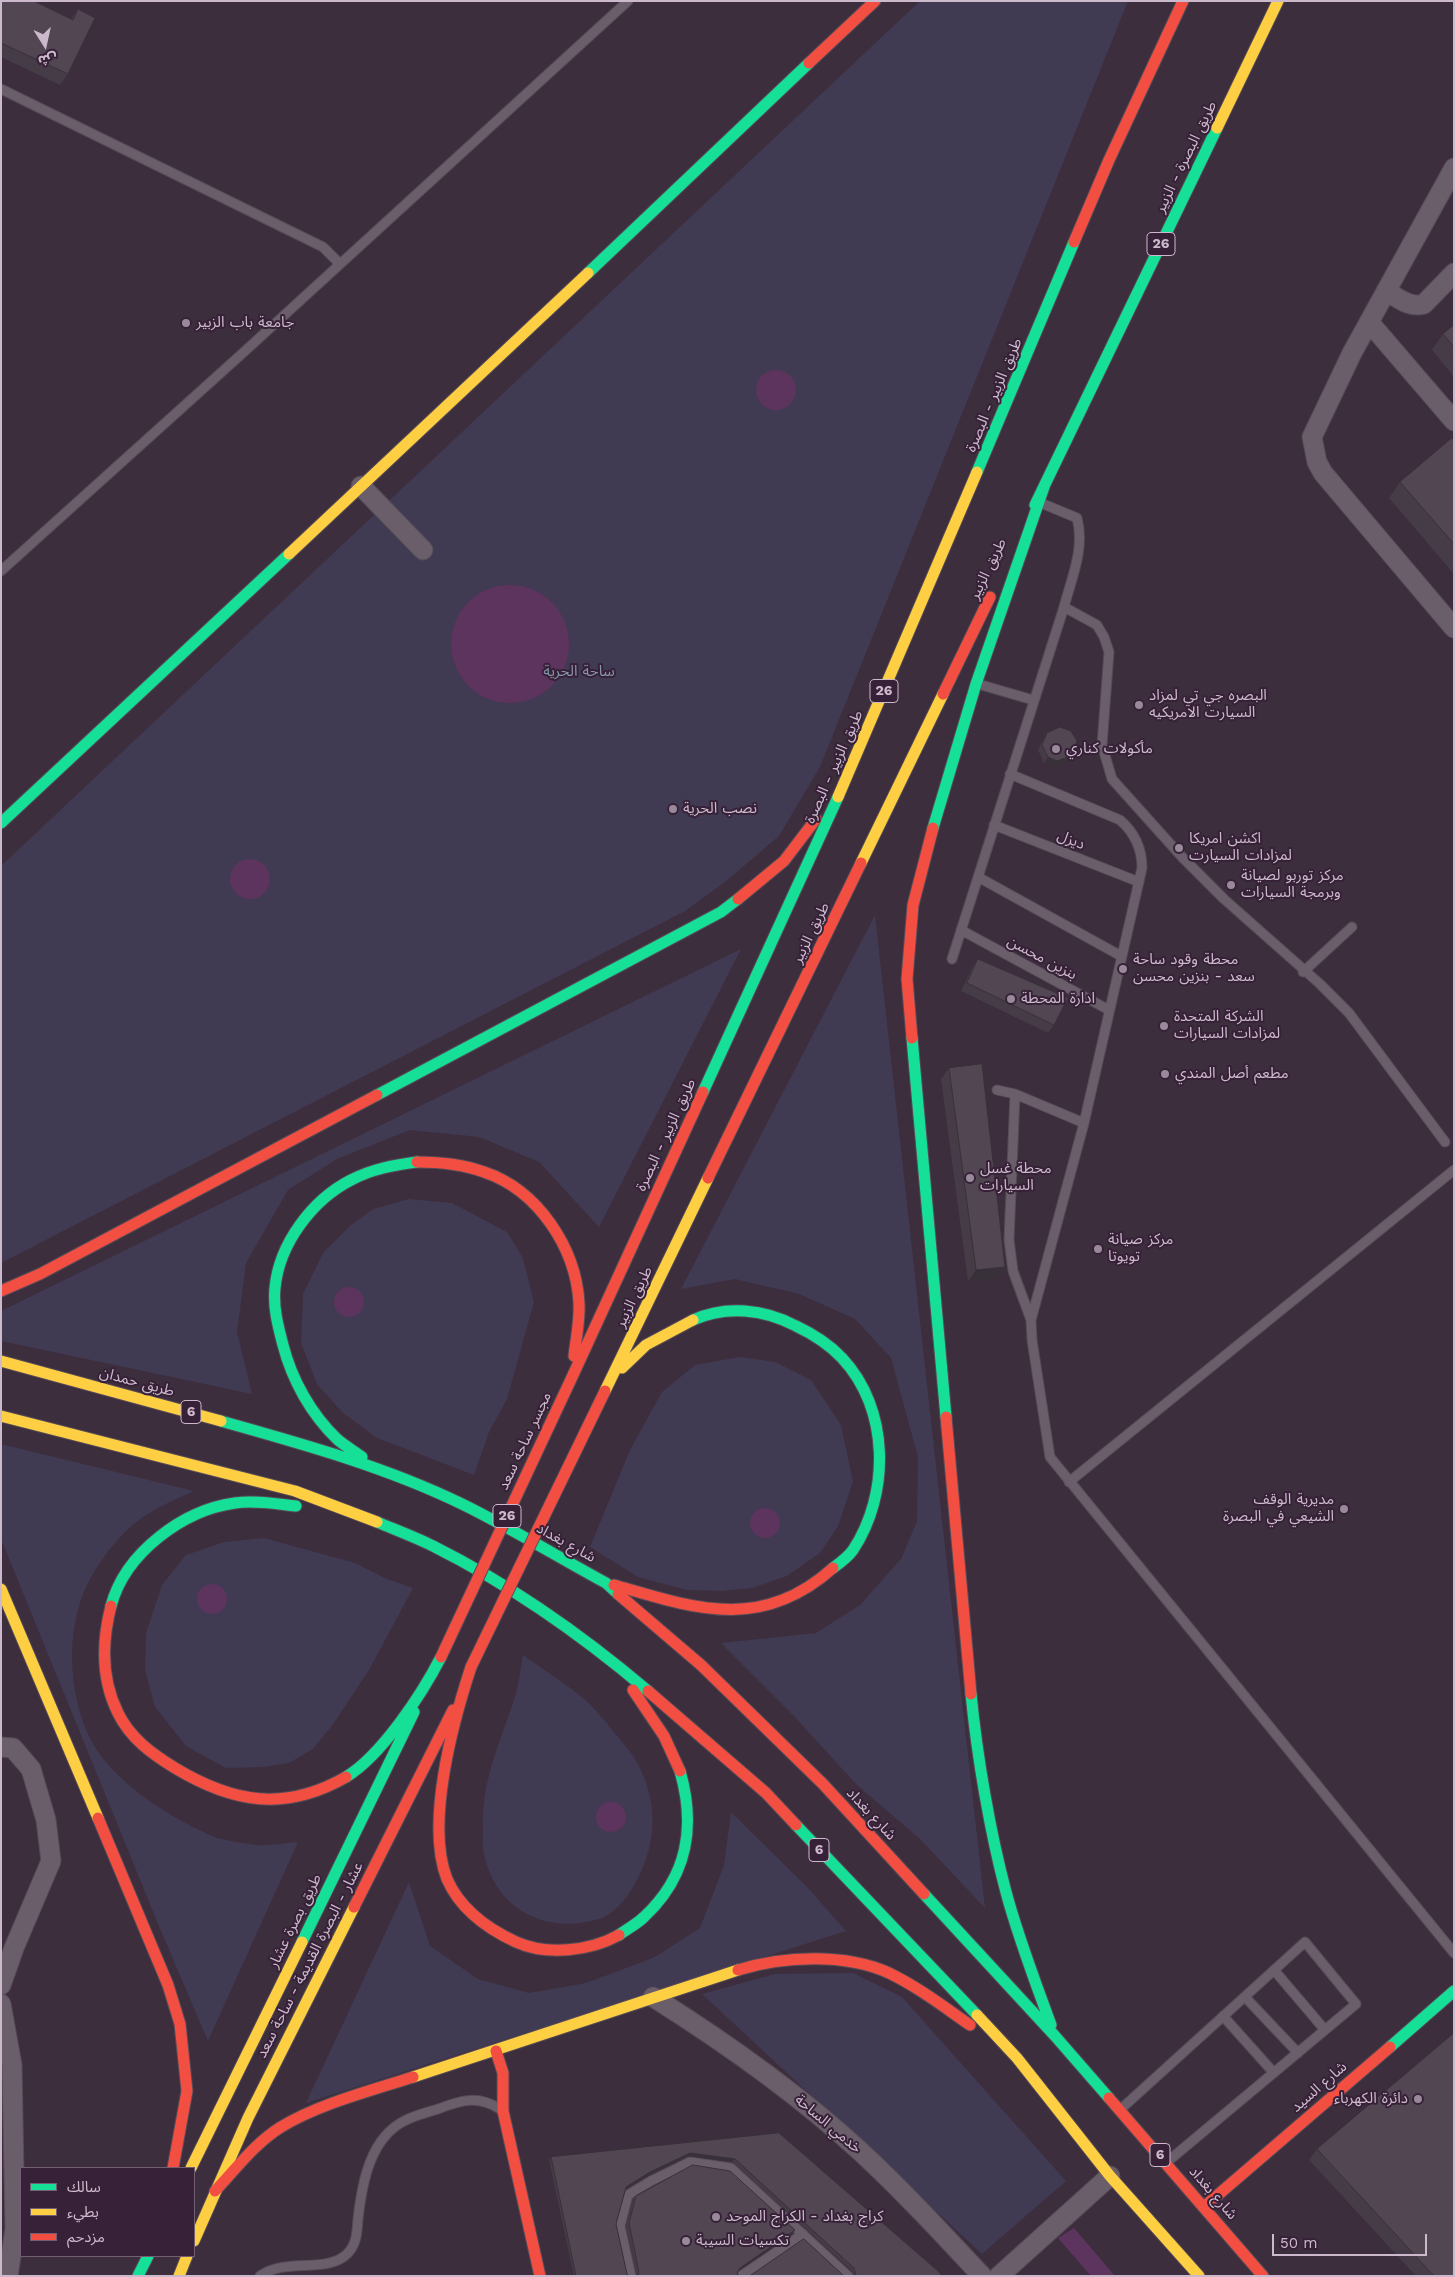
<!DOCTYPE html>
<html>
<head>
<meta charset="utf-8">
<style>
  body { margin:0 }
  #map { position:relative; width:1455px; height:2277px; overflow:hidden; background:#3c2e3d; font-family:"Work Sans","Noto Sans Arabic",sans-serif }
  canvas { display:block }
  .frame { position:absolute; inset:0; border:2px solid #ccbacc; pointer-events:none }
  .legend { position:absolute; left:20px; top:2167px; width:175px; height:90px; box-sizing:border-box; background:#372138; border:1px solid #735e73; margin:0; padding:6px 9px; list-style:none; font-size:15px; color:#ccbacc }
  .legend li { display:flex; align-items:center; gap:10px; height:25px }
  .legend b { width:25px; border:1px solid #735e73 }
  .north { position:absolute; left:20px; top:20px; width:50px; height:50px; -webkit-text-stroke:4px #372138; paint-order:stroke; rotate:170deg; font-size:14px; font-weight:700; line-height:20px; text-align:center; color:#ccbacc }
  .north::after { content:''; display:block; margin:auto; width:18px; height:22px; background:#ccbacc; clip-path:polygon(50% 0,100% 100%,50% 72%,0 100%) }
  .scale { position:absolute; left:1272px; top:2234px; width:155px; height:22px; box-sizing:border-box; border:2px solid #ccbacc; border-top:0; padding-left:6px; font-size:15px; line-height:18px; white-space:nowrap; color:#ccbacc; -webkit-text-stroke:4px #372138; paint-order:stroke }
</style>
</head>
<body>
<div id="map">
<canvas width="1455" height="2277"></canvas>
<div class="frame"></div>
<ul class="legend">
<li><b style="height:6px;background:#16e098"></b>سالك</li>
<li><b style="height:6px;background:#ffcf43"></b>بطيء</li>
<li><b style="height:6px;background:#f24e42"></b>مزدحم</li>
</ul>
<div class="north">ش</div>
<div class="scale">50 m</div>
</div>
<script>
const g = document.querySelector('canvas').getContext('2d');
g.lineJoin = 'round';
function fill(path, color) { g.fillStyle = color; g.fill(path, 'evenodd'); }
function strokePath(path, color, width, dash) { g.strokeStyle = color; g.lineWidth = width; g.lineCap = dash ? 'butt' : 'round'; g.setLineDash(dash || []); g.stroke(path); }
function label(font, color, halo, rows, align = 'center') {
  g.font = font + ' "Work Sans","Noto Sans Arabic",sans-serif'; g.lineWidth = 4; g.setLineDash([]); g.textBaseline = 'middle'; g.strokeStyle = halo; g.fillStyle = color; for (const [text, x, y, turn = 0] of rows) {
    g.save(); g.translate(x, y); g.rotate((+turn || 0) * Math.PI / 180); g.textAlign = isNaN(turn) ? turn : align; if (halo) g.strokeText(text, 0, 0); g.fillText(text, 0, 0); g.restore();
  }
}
fill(new Path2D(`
  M920,1H1128L820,767L779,836L725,882L685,911L1,1263V866Z
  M875,915L985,1908L921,1840L856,1784L792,1714L721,1643L816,1633L860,1605L901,1559L917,1521L918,1457L891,1358L855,1319L799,1294L735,1279L681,1289Z
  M741,949L599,1227L539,1162L479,1137L410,1130L337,1159L288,1190L246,1263L237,1332L252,1394L1,1341V1311Z
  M409,1199L452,1203L507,1232L523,1258L534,1302L507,1399L489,1432L474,1475L377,1438L343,1413L317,1384L301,1343L303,1294L323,1253L350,1226L373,1209Z
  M740,1357L775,1362L811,1380L841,1425L853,1481L838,1526L820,1553L787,1576L752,1588L721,1591L687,1590L638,1577L590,1547L630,1450L662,1392L695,1365Z
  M1,1444L194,1491C170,1502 145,1512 126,1531C111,1546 97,1565 88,1583C64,1630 68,1703 95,1747C118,1785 175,1821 215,1837C227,1841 243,1843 256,1845C269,1846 284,1843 298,1842L208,2041L161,1931L1,1539Z
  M264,1538L355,1563L387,1579L413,1588L369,1670L334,1723L313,1749L289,1763L263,1767L226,1768L186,1746L155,1707L145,1670L146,1633L162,1585L186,1555L224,1542Z
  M523,1655C543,1669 563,1682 582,1697C596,1709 608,1725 620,1739C624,1745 630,1751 634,1757C660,1801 658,1846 632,1889C626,1899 614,1913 602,1918C548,1936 496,1911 484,1854C482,1846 483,1838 483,1831C481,1782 499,1745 514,1700C519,1686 520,1670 523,1655Z
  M731,1812L809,1889L846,1931L306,2103L409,1882L430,1946L478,1979L529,1993L586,1983L653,1958L700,1928L724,1865Z
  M853,1973L902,1997L1066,2181L982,2254L702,1994L775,1974Z`), '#413a53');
fill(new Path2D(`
  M756 390a20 20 0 1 1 40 0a20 20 0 1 1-40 0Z
  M451 644a59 59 0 1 1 118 0a59 59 0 1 1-118 0Z
  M230 879a20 20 0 1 1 40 0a20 20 0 1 1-40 0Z
  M334 1302a15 15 0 1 1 30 0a15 15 0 1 1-30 0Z
  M750 1523a15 15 0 1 1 30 0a15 15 0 1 1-30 0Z
  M197 1599a15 15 0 1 1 30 0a15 15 0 1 1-30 0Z
  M596 1817a15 15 0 1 1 30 0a15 15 0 1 1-30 0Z
  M1074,2228L1115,2276H1091L1058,2238Z`), '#5c345e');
const lane = new Path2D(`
  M1,89L323,247L340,264
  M1,571L245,351L628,1
  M1064,607L1097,625L1104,637L1109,652L1102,745L1112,779L1182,857L1224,899L1320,984L1349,1013L1445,1142
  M978,684L1033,700
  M1010,774L1120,820C1135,833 1142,848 1142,868L1084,1123L1031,1320L1032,1340L1050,1457L1454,1953
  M994,825L1139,882
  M978,877L1121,956
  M961,930L1109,1010
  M952,959L1064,607C1072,577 1085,548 1077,518L1041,503
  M1303,972L1352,927
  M997,1090L1015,1094L1084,1123
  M1015,1094L1009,1240L1013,1271L1031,1320
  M1069,1482L1454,1170
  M1274,1970L1325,2030
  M1245,1997L1298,2053
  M1223,2016L1274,2073
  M1122,2108L1305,1942L1356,2004L1167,2162
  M260,2276C287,2257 326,2274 347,2254C357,2244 357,2232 358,2219C362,2183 370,2137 406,2120C416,2115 428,2112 438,2109C461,2100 478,2095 500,2109
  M631,2276L620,2226L628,2195L651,2181L690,2162L731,2168L848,2276
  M741,2276L803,2234`);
const street = new Path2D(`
  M1454,168L1352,353L1312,437L1317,462L1323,473L1454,628
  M1386,291C1398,298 1409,308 1424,304L1454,273
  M1369,322L1454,421
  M361,486L423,550
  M1,1747L13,1748L31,1769L46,1820L51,1861L14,1948L1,1985
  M653,1997C726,2043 796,2092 860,2151C902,2190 942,2233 982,2276
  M1,2004L12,2065L15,2229L8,2276
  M999,2276L1110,2176`);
const fast = new Path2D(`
  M588,273L809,63
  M977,472L1074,242
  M1035,505L1217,128
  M1,823L289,554
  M933,828L976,684L1044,487
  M912,1038L946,1417
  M703,1092L838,797
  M377,1095L721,912L738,899
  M693,1320C726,1305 764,1309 796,1326C813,1334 829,1344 842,1358C890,1409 890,1494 853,1550C848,1557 840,1563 833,1568
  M221,1421C303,1444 386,1467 462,1504C511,1528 558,1557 606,1583L618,1594
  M362,1457C354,1451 345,1446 337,1439C311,1414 292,1380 283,1345C278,1326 273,1308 275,1288C279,1244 312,1200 351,1180C372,1169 394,1165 417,1162
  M377,1522C396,1530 415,1537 433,1546C511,1585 582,1635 648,1691
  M111,1606C125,1553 183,1510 235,1503C255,1500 276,1504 296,1506
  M971,1694C977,1756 990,1832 1006,1892C1018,1937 1035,1981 1051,2025
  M346,1777C382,1755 422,1694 441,1657
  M796,1825L977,2015
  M924,1894L1055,2036L1109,2098
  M619,1935C627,1929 637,1924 644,1917C688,1876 696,1827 680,1771
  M302,1942L414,1712
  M1390,2047L1454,1991
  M138,2276L148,2256`);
const slow = new Path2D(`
  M1217,128L1278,1
  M289,554L588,273
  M838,797L977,472
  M861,863L943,694
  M1,1361L221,1421
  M622,1368L646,1345L693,1320
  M605,1391L708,1178
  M1,1416L295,1491L377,1522
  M1,1589L98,1818
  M977,2015L1017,2058L1110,2176L1199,2276
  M413,2077L738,1970
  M191,2168L302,1942
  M194,2241L248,2118L354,1907
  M179,2276L187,2256`);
const jam = new Path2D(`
  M809,63L875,1
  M1074,242L1109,160L1183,1
  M943,694L990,597
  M738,899L784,861L816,819
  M912,1038L907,979L913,905L933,828
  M417,1162C440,1162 462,1164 484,1172C538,1190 576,1248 579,1303C580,1321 576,1338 574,1356
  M708,1178L861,863
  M1,1291L40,1274L377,1095
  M573,1375L703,1092
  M946,1417L971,1694
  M614,1585C696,1609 761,1632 833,1568
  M618,1594L701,1665L823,1784L924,1894
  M111,1606C102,1641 101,1679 118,1713C130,1738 152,1754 175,1768C233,1803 285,1812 346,1777
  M471,1667C453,1722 425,1824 447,1879C460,1909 488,1929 516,1942C547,1956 590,1951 619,1935
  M633,1690L664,1736L680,1771
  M648,1691L766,1793L796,1825
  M98,1818L168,1985L180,2024L187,2091L173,2168
  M354,1907L453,1710
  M738,1970C783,1956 845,1953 889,1973C918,1987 944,2007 970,2025
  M496,2051L503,2073V2111L540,2276
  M1109,2098L1263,2276
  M215,2191C235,2170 255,2143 281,2127C319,2104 370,2091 413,2077
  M1205,2206L1390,2047`);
strokePath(lane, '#554b56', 11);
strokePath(street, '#554b56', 21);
strokePath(fast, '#554b56', 13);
strokePath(slow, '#554b56', 13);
strokePath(jam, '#554b56', 13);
strokePath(lane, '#6a5e6a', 9);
strokePath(street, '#6a5e6a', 19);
strokePath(fast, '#16e098', 11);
strokePath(slow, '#ffcf43', 11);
strokePath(jam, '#f24e42', 11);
const jamBridge = new Path2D(`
  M441,1657L573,1375
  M471,1667L605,1391`);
strokePath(jamBridge, '#574b59', 13, []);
strokePath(jamBridge, '#f24e42', 11);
fill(new Path2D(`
  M1,1L71,19L78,9L68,74L60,85L1,57Z
  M1454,325V377L1432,350L1443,334Z
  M1454,441V574L1389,498L1400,482Z
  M1047,733L1071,756L1067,762L1053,767L1044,763L1038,750L1044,738Z
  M978,959L1054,1025L1048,1033L961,991L972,968Z
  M949,1068L1005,1267L997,1278L968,1281L941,1079Z
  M779,2133L942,2276H854L852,2271L732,2162L688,2156L648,2176L626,2189L616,2224L627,2274L629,2276H574L549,2160L551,2157Z
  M1317,2149L1454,2276H1416L1309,2160Z
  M636,2196L793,2233L738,2270L737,2273L739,2276H637L626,2226L633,2199Z`), '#463c47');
fill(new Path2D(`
  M1071,756L1067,762L1053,767L1044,763L1048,757Z
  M1005,1267L997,1278L968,1281L976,1270Z
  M690,2153L735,2159L732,2162L688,2156L648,2176L624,2190L626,2187L650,2172Z
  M795,2230L793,2233L738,2271L740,2268Z`), '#393139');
const building = new Path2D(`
  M1,1H34L73,20L78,9L95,18L68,74L1,43Z
  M1454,325V347L1443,334Z
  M1452,438L1454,441V544L1400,482Z
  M1060,727L1071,731L1077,741L1071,756L1057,761L1048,757L1042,745L1047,733Z
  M978,959L1068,998L1054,1025L967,983Z
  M982,1064L1005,1267L976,1270L949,1068Z
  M1454,2033V2276H1434L1317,2149Z
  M779,2133L938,2271L942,2276H855L856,2274L854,2268L735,2159L690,2153L650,2172L626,2187L616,2224L627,2274L629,2276H576L551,2157Z
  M693,2165L730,2171L795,2230L740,2268L737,2273L739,2276H638L639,2272L629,2223L636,2196Z
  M804,2239L844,2276H750Z`);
fill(building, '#514652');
strokePath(building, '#393139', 1);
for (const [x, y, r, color] of [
  [186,323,5,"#9a899a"],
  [1139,705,5,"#9a899a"],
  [1056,749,5,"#9a899a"],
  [673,809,5,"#9a899a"],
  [1179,848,5,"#9a899a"],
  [1231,885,5,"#9a899a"],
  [1123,969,5,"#9a899a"],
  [1011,999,5,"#9a899a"],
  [1164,1026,5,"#9a899a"],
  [1165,1074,5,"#9a899a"],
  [970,1178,5,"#9a899a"],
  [1098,1249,5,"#9a899a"],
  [1344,1509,5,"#9a899a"],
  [1418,2099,5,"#9a899a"],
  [716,2217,5,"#9a899a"],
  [686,2241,5,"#9a899a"]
]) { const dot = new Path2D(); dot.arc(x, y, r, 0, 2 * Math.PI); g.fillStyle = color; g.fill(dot); strokePath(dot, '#372138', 2); }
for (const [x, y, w] of [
  [1161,244,28],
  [884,691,28],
  [191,1412,20],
  [507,1516,28],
  [819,1850,20],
  [1160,2155,20]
]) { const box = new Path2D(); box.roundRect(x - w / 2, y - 11.5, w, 23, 4); g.fillStyle = '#372138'; g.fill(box); strokePath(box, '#ccbacc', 1); }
label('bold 14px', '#ccbacc', null, [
  ["26",1161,244],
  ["26",884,691],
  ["6",191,1412],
  ["26",507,1516],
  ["6",819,1850],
  ["6",1160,2155]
]);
label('15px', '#ccbacc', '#372138', [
  ["طريق البصرة - الزبير",1186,157,-64],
  ["طريق الزبير - البصرة",994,395,-67],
  ["طريق الزبير",988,569,-64],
  ["طريق الزبير - البصرة",834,767,-66],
  ["ديزل",1071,840,22],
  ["طريق الزبير",811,933,-64],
  ["بنزين محسن",1042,958,28],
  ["طريق الزبير - البصرة",666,1135,-65],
  ["طريق الزبير",634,1297,-64],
  ["طريق حمدان",137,1382,15],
  ["مجسر ساحة سعد",525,1441,-65],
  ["شارع بغداد",566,1543,29],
  ["شارع بغداد",871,1814,47],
  ["طريق بصرة عشار",295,1921,-64],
  ["عشار - البصرة القديمة - ساحة سعد",310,1960,-63],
  ["شارع السيد",1319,2087,-41],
  ["خدمي الساحة",828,2124,40],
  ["شارع بغداد",1213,2193,49]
]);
label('15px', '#ccbacc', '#372138', [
  ["جامعة باب الزبير",196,323],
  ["البصره جي تي لمزاد",1149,696],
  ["السيارت الامريكيه",1149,713],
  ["مأكولات كناري",1066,749],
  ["نصب الحرية",683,809],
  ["اكشن امريكا",1189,839],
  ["لمزادات السيارت",1189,856],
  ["مركز توربو لصيانة",1241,876],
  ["وبرمجة السيارات",1241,893],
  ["محطة وقود ساحة",1133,960],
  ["سعد - بنزين محسن",1133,977],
  ["ادارة المحطة",1021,999],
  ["الشركة المتحدة",1174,1017],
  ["لمزادات السيارات",1174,1034],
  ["مطعم أصل المندي",1175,1074],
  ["محطة غسل",980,1169],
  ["السيارات",980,1186],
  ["مركز صيانة",1108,1240],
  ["تويوتا",1108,1257],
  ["مديرية الوقف",1334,1500,"right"],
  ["الشيعي في البصرة",1334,1517,"right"],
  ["دائرة الكهرباء",1408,2099,"right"],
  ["كراج بغداد - الكراج الموحد",726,2217],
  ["تكسيات السيبة",696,2241]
], 'left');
label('15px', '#8696ac', '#372138', [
  ["ساحة الحرية",579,672]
]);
</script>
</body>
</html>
